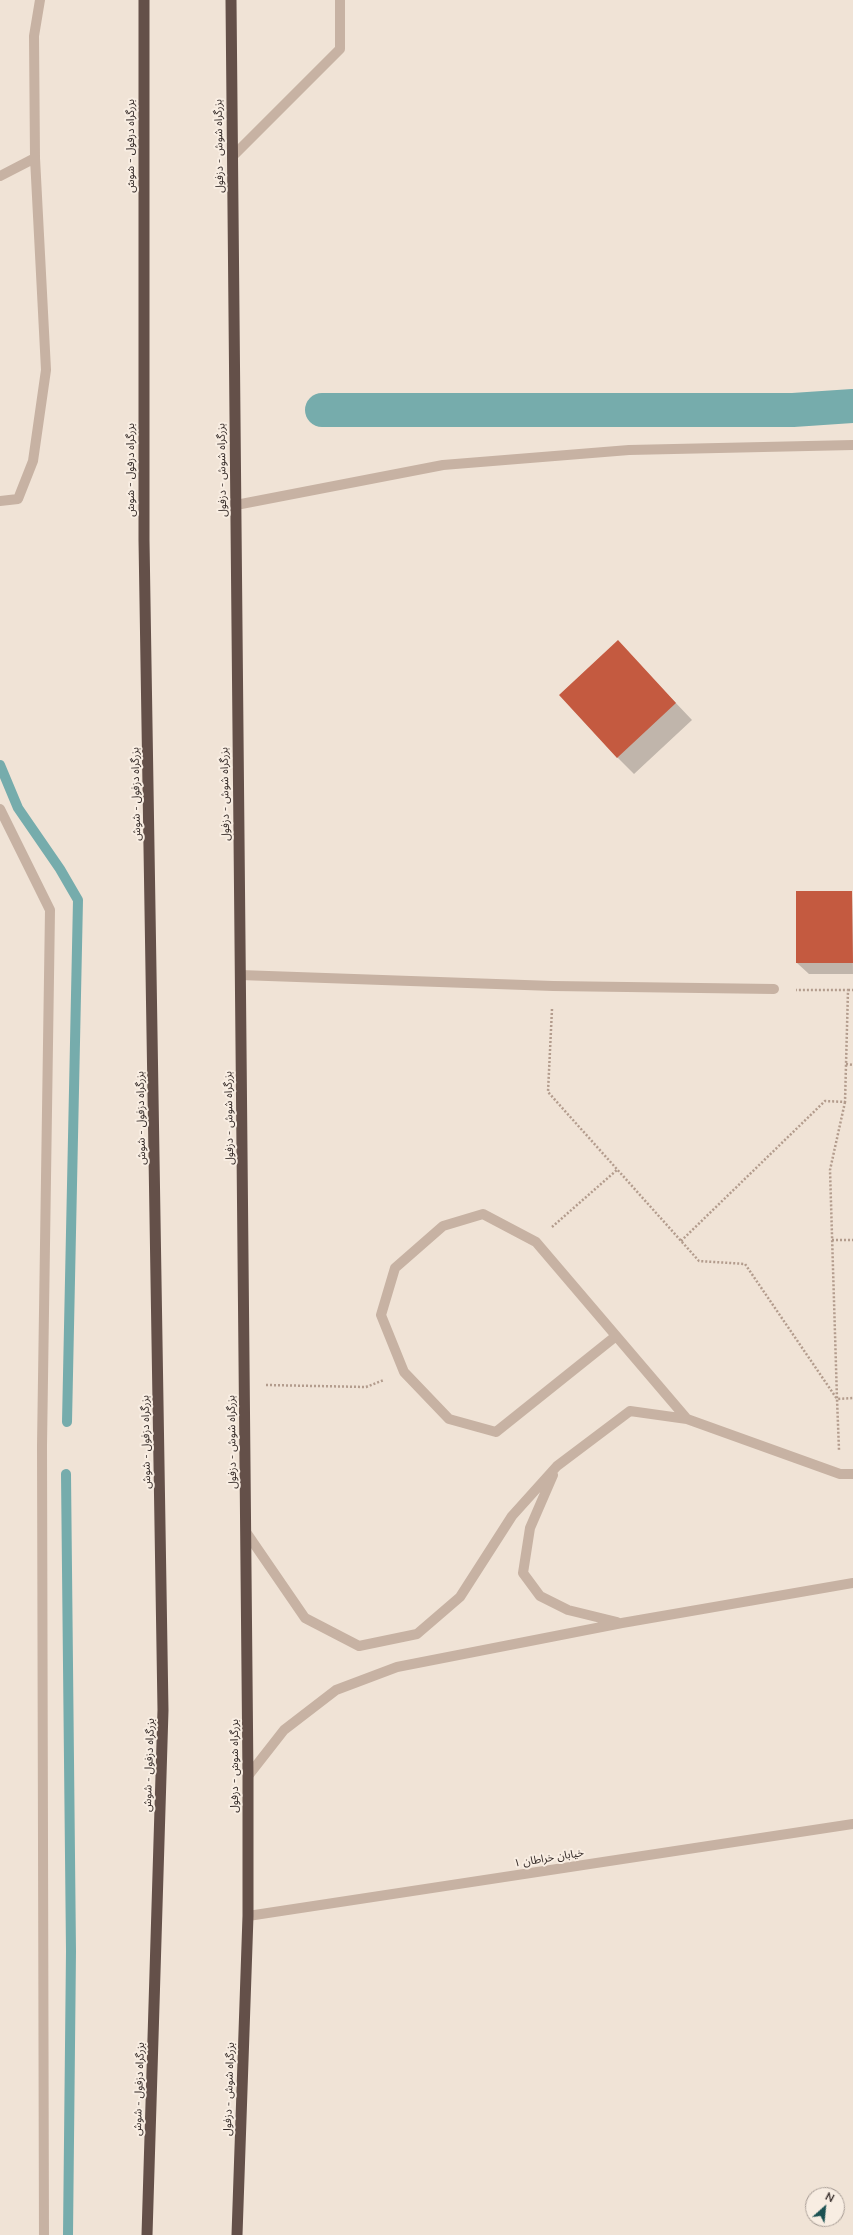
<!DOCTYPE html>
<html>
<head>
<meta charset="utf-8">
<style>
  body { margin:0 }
  #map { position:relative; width:853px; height:2235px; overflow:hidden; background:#f0e3d6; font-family:Mulish,sans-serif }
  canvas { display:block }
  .north { position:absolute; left:805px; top:2187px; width:40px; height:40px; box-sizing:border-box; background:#f8ede2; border:1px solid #a99e96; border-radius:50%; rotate:27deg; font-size:11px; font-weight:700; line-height:16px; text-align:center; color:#322825 }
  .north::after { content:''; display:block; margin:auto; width:14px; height:18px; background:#1c5253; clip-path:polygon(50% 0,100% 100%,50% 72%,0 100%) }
</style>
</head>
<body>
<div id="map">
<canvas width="853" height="2235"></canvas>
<div class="north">N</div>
</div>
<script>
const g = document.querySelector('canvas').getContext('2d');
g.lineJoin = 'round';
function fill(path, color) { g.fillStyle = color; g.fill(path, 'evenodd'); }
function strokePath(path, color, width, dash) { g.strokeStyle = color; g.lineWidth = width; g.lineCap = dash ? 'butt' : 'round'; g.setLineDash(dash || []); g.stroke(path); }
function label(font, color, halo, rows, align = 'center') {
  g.font = font + ' Mulish,"Noto Sans Arabic",sans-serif'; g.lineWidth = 4; g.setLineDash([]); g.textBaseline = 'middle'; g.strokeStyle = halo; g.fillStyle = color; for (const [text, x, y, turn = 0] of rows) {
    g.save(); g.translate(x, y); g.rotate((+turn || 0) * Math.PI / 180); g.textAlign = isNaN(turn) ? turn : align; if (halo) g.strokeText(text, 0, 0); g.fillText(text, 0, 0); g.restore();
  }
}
fill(new Path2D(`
  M618,642L692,720L634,774L617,757Z
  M852,892L853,974H809L797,963Z`), '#0003');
strokePath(new Path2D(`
  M0,765L18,808L60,869L78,900L67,1422
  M66,1474L71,1951L68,2235`), '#76acac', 10);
strokePath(new Path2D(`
  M322,410H793L853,406`), '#76acac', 34);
fill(new Path2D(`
  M618,640L676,703L617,758L559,695Z
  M796,891H852L853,963H796Z`), '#c45a40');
strokePath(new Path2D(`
  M848,990H853
  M552,1009L548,1092L699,1261L745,1264L837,1399L839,1450
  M846,1064L853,1065
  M845,1102L830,1170L837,1399L853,1398
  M552,1227L618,1169
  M832,1240H853
  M681,1241L825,1101L845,1102L848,990H796
  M266,1385L366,1387L384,1380`), '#b39c8d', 2.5, [2, 2]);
strokePath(new Path2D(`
  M233,156L340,49V0
  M240,975L553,986L774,989
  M616,1336L496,1432L449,1419L404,1372L381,1315L395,1268L443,1226L483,1214L536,1242L687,1419
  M553,1475L530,1528L523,1573L540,1596L568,1610L617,1622
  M246,1532L305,1618L359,1646L417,1634L460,1597L512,1516L557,1466L630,1411L687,1419L840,1474H853
  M248,1776L284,1730L336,1690L397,1667L622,1623L853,1583`), '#c7b2a3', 10);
strokePath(new Path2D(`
  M0,176L35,158
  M0,501L18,499L33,461L46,370L35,158L34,36L40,0
  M236,505L443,465L629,450L853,445
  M0,809L50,910L42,1445L44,2235
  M248,1916L853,1824`), '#c7b2a3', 10);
strokePath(new Path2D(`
  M144,0V540L163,1710L147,2235
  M231,0L248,1776V1916L237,2235`), '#645049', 11);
label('11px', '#322825', '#f8ede2', [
  ["بزرگراه دزفول - شوش",131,146,-90],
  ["بزرگراه شوش - دزفول",219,146,-91],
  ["بزرگراه دزفول - شوش",131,470,-90],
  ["بزرگراه شوش - دزفول",222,470,-91],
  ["بزرگراه دزفول - شوش",136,794,-91],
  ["بزرگراه شوش - دزفول",225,794,-91],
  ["بزرگراه دزفول - شوش",141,1118,-91],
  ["بزرگراه شوش - دزفول",229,1118,-91],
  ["بزرگراه دزفول - شوش",146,1442,-91],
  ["بزرگراه شوش - دزفول",232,1442,-91],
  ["بزرگراه دزفول - شوش",149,1765,-88],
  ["بزرگراه شوش - دزفول",235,1766,-90],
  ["خیابان خراطان ۱",549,1858,-9],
  ["بزرگراه دزفول - شوش",139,2089,-88],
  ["بزرگراه شوش - دزفول",229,2089,-88]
]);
</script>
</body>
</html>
